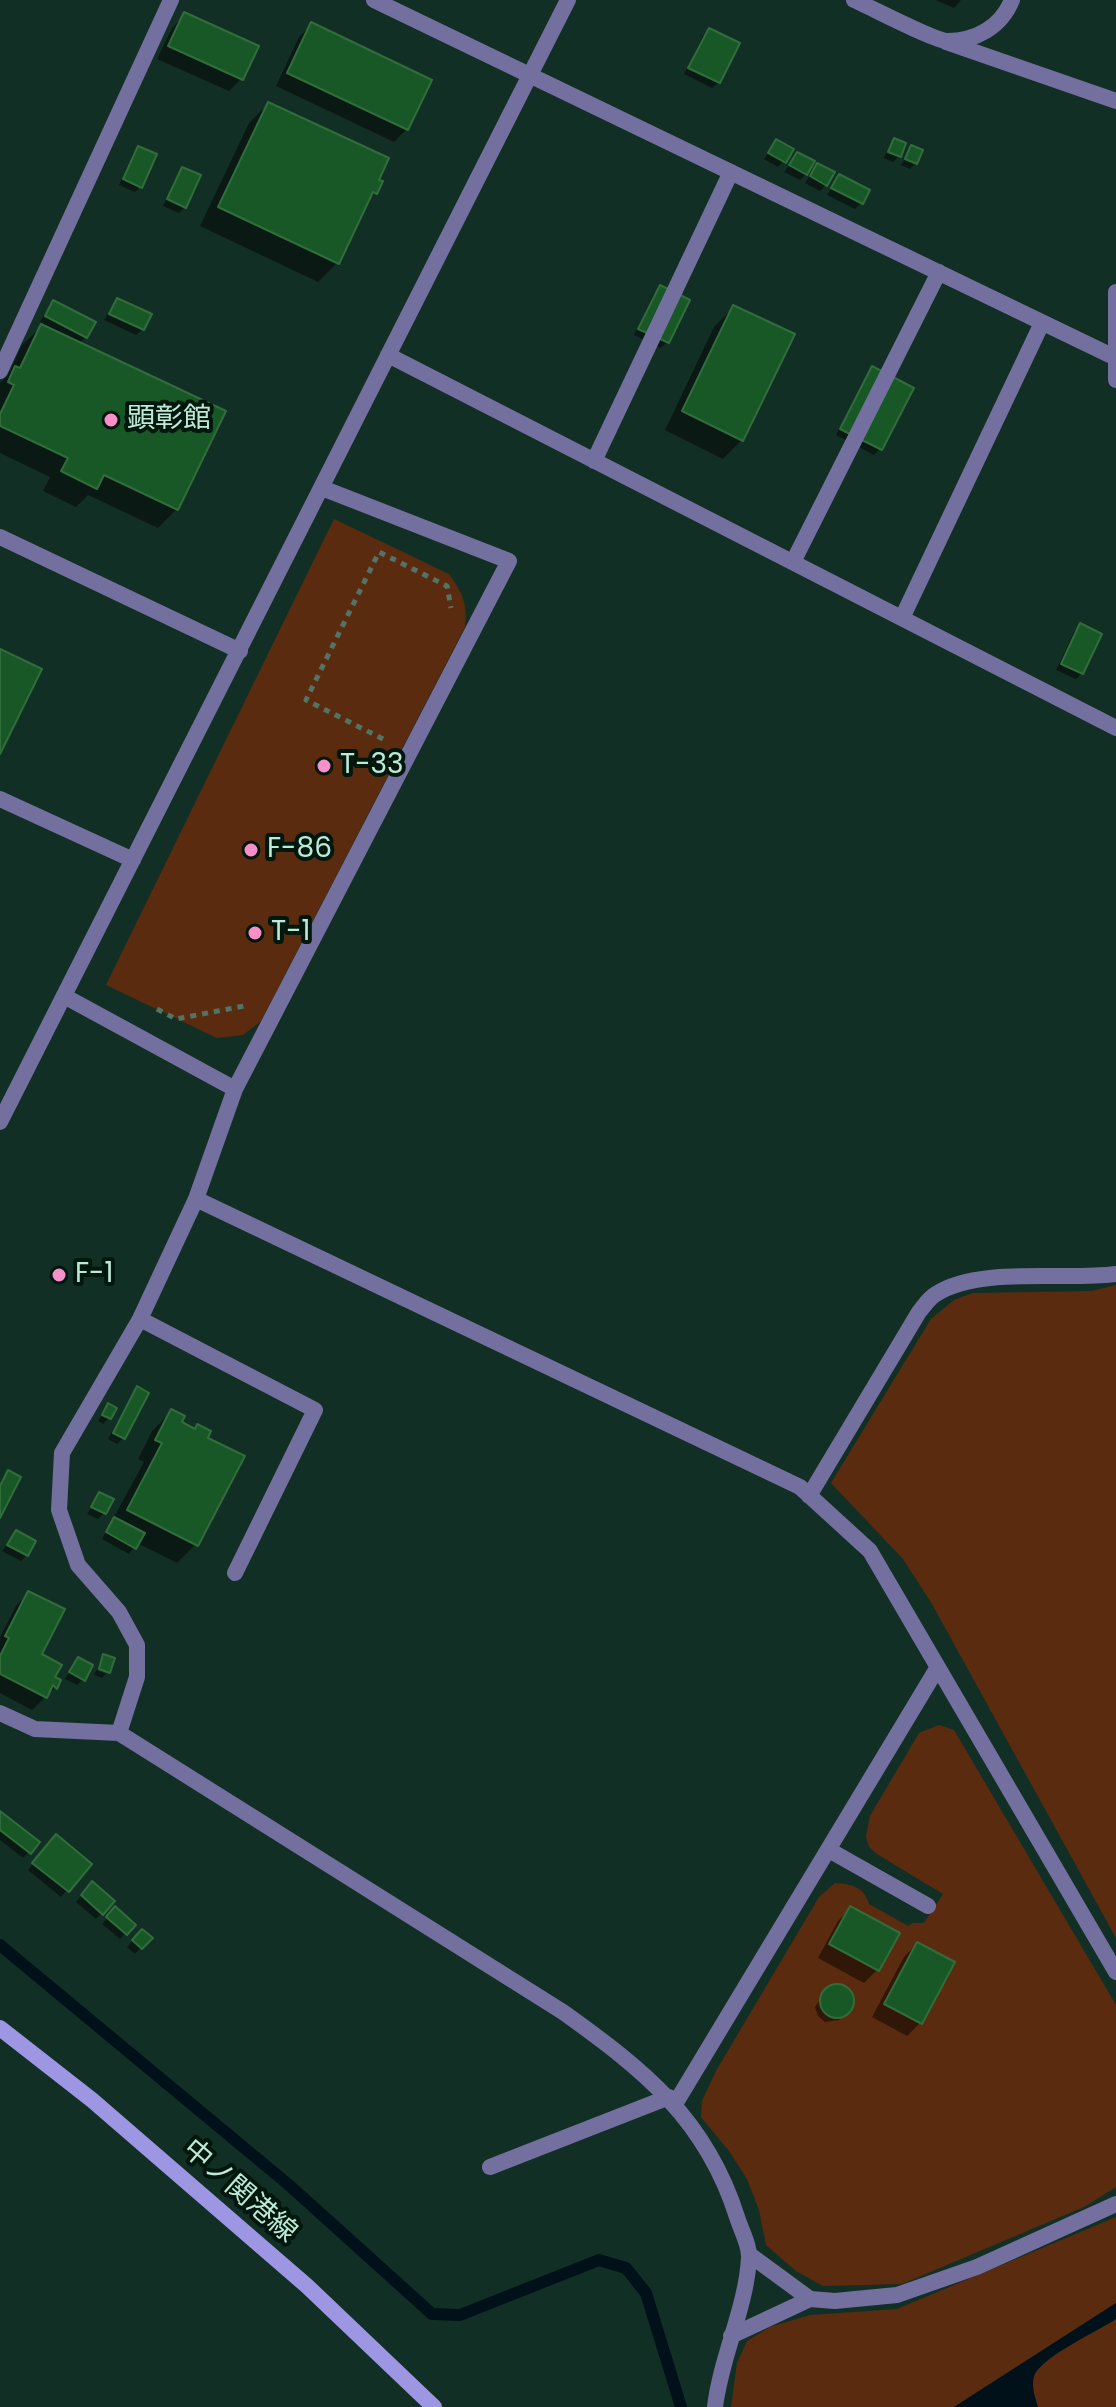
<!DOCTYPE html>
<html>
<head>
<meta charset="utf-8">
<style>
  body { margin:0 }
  canvas { display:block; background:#122f25 }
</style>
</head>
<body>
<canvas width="1116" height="2407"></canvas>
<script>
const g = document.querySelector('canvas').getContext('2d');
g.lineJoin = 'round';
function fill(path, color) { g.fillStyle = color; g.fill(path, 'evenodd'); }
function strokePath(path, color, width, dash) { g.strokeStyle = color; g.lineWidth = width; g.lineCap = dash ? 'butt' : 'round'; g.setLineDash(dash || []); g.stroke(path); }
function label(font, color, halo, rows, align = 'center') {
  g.font = font + ' Poppins,"Noto Sans JP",sans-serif'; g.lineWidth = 8; g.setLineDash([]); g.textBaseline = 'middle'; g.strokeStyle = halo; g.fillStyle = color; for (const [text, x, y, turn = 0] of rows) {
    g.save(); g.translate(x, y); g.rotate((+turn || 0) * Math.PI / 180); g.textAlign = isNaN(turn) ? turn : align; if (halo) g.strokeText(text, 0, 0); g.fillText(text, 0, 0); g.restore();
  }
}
fill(new Path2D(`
  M334,519L449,574C462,592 468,604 465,627L261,1021L243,1035L217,1038L106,985Z
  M1116,1285V1938L932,1604L903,1559L831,1483L931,1319L954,1300L973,1293L1092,1291Z
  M939,1725L954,1730L1116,2005V2187L1086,2206L902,2284L823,2286L796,2271L766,2245L759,2210L747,2179L729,2151L701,2117L702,2101L716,2071L819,1897L835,1883C852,1884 864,1887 869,1904L908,1926L913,1923H924L943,1894L877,1854L869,1847L866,1837L870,1816L919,1733Z
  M1116,2217V2303L954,2407H731L737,2363L747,2341L770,2327L810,2315L897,2309Z
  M1116,2319V2407H1038C1035,2398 1031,2386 1034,2376C1041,2357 1098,2331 1116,2319Z`), '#5b2b0f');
fill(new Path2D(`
  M1116,2303V2319C1098,2331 1041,2357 1034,2376C1031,2386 1035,2398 1038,2407H954Z`), '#001119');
fill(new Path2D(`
  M935,0H961L954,8Z
  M184,15L242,78L229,91L157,59L172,28Z
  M312,24L407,129L394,142L276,86L299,37Z
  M709,30L719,82L712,88L684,74L703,36Z
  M268,104L376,181L375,193L365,203L337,263L318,282L200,226L249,123Z
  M895,140L899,156L893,162L883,158Z
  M776,142L784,161L778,167L764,159Z
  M139,148L141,186L135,192L119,185L133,154Z
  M912,148L916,163L910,169L901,165Z
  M797,154L806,174L800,180L784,172Z
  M817,165L826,185L820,191L805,183Z
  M183,169L185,207L179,213L163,206L177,175Z
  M839,176L861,203L855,209L827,195Z
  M660,288L687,301L667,342L661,348L634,335L654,294Z
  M117,300L143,329L136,335L104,320Z
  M53,302L86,337L78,344L177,509L158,528L88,495L76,507L43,491L50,477L0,453V383L8,375L22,345L44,324L40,322Z
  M733,308L742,440L723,459L665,430L714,327Z
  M873,369L880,449L874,455L836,435L867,375Z
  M1080,626L1082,673L1076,679L1056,670L1074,632Z
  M138,1389L123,1438L117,1444L108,1439L132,1395Z
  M109,1405V1418L103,1424L98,1421Z
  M171,1412L179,1422L194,1430L197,1427L196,1544L177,1563L137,1543L129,1554L102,1539L144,1462L138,1459L152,1431Z
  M100,1495L104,1513L98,1519L87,1514Z
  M16,1532L27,1555L21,1561L2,1551Z
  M29,1593L39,1655L53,1678L58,1681L55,1688L32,1710L0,1693V1637L16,1606Z
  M78,1659L83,1679L77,1685L65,1679Z
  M96,1670L106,1674L102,1678L94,1675Z
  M0,1814L29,1852L23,1858L0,1840Z
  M50,1843L89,1864L61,1897L28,1870Z
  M92,1884L102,1913L96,1919L76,1902Z
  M851,1908L897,1934L877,1970L864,1983L818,1958L838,1921Z
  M115,1909L133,1925L120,1939L102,1924Z
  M142,1931L150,1938L135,1954L127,1947Z
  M917,1944L920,2023L907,2036L872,2017L904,1957Z
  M840,1986L848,1991L852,2004L839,2020L825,2022L818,2016L815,2007L826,1991Z`), '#0007');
strokePath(new Path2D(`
  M0,1945L289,2185L432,2314L460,2315L599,2260L626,2268L646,2293L681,2407`), '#001119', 12);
const building = new Path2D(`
  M184,12L259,46L243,80L168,46Z
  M311,22L432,80L408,130L287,73Z
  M709,28L740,43L720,83L688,68Z
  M268,102L389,158L379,180L383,181L377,194L373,192L339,264L218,207Z
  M894,138L906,143L901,157L888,152Z
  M776,139L794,149L786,163L768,153Z
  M911,145L923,150L917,164L905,159Z
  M138,146L157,154L142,188L123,179Z
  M797,152L815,161L807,175L789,165Z
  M817,163L835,172L827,186L810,176Z
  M182,167L201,175L186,208L167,199Z
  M839,174L870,190L863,204L831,188Z
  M660,285L690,300L669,343L638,329Z
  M117,298L152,314L144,330L109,314Z
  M53,300L96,322L87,338L45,316Z
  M733,305L795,334L743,441L682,411Z
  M41,324L226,411L178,510L104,475L97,489L61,471L68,458L0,426V414L14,385L8,382L15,366L20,368Z
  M872,366L914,388L882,450L840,429Z
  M1080,623L1102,634L1083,674L1061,664Z
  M0,649L42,669L0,754Z
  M137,1386L149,1393L125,1439L113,1433Z
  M108,1403L117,1408L111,1419L102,1415Z
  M171,1409L185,1416L182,1422L195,1429L197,1424L211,1431L208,1438L245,1456L198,1546L127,1510L162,1443L155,1440Z
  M8,1470L21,1477L0,1518V1486Z
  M99,1492L114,1499L106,1514L91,1507Z
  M114,1517L145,1533L136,1549L106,1532Z
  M16,1530L36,1541L28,1556L7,1545Z
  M28,1591L65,1609L42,1654L62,1665L55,1677L61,1680L57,1689L53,1685L47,1698L0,1674V1656L9,1638L5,1636Z
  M103,1654L115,1658L110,1673L99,1669Z
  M78,1657L93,1665L85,1681L69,1672Z
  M0,1811L40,1842L31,1854L0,1830Z
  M56,1834L92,1864L69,1892L32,1863Z
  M92,1881L115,1901L103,1915L81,1895Z
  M115,1906L136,1925L127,1935L106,1917Z
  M850,1906L900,1933L879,1971L829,1944Z
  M142,1929L153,1938L142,1949L132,1940Z
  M917,1942L955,1962L922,2024L884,2004Z
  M820 2001a17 17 0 1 1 34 0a17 17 0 1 1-34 0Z`);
fill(building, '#185726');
strokePath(building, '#316d3b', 2);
strokePath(new Path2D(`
  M383,739L306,700L379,552L447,586L451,608
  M157,1009L176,1019L244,1006`), '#527467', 5, [6, 6]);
strokePath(new Path2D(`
  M374,0L1116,358
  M854,0C870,7 935,41 947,41C976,41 1001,27 1012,0
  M946,42L1116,101
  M1116,292V380
  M388,355L1116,728
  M0,371L171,0
  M594,461L731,172
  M0,537L240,651
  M793,562L939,272
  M902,618L1042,323
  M0,799L133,860
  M64,996L235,1089
  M0,1122L568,0
  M196,1199L800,1487L870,1551L1116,1972
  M140,1319L315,1410L235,1573
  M809,1496L919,1312C924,1306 929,1298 936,1294C979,1266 1064,1281 1116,1274
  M0,1713L35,1729L119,1733L563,2012C644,2070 706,2119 737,2217C741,2230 750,2246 749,2258C746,2309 721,2356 715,2407
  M119,1733L137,1677V1645L119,1612L78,1565L59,1510L62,1453L140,1319L196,1199L235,1089L509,561L322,488
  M829,1850L928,1906
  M675,2104L938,1667
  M490,2167L669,2097
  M750,2255L810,2299L835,2301L897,2295L977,2267L1116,2204
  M731,2336L810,2299`), '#736f9f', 16);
strokePath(new Path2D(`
  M0,2028L92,2100L307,2286L434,2407`), '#9d96e3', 16);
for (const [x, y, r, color] of [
  [111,420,8,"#f98fc8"],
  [324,766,8,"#f98fc8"],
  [251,850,8,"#f98fc8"],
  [255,933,8,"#f98fc8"],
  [59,1275,8,"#f98fc8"]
]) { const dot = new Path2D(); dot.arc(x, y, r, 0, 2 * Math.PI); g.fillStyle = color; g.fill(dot); strokePath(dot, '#00170e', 3); }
label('28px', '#bfe9d7', '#00170e', [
  ["顕彰館",127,420],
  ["T-33",340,766],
  ["F-86",267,850],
  ["T-1",271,933],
  ["F-1",75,1275]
], 'left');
label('28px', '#bfe9d7', '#00170e', [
  ["中ノ関港線",239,2192,41]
]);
</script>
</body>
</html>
